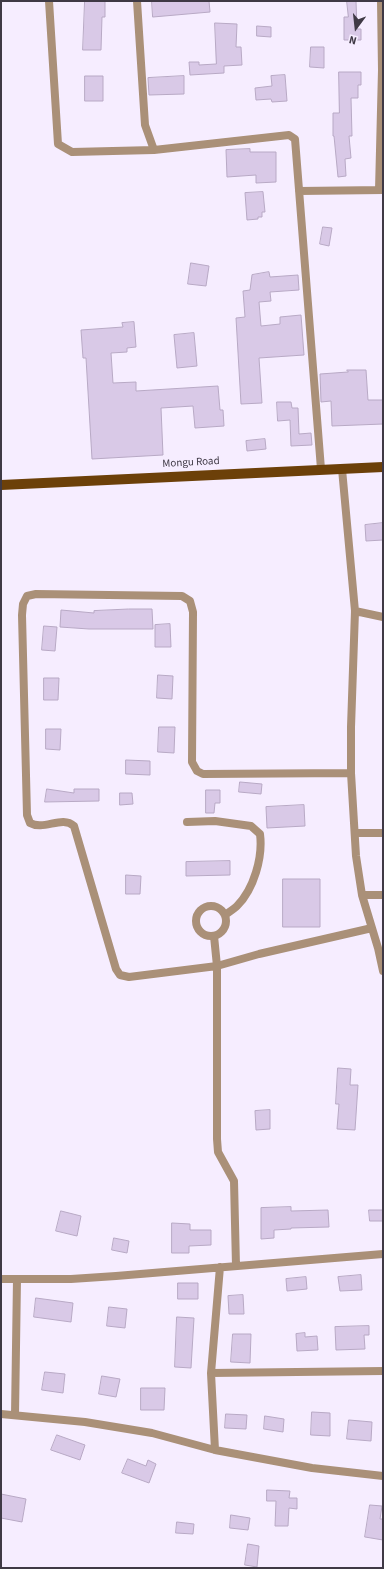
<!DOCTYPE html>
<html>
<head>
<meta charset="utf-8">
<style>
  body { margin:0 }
  #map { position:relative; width:384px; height:1569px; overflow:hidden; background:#f6edff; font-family:"Source Sans 3",sans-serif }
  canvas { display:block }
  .frame { position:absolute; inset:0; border:2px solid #3f3945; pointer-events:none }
  .north { position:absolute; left:336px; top:8px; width:40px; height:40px; -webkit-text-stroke:3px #f6edff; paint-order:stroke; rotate:195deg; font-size:11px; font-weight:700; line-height:16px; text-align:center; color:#3f3945 }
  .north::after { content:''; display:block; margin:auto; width:14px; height:18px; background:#3f3945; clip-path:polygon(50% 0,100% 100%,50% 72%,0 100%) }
</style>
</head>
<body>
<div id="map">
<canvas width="384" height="1569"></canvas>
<div class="frame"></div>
<div class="north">N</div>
</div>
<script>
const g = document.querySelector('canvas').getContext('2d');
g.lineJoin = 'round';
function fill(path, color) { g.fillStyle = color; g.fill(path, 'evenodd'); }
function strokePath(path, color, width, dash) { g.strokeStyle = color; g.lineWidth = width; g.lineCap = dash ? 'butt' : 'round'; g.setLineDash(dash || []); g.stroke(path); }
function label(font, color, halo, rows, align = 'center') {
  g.font = font + ' "Source Sans 3",sans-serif'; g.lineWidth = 3.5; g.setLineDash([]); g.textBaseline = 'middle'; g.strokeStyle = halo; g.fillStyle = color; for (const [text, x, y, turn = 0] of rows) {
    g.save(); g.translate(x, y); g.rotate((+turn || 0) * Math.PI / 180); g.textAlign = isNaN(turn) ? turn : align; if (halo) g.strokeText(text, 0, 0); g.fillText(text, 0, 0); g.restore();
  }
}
const building = new Path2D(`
  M85,1H105V17H102L101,50H83Z
  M152,1H209L210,12L153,17Z
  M347,1H356L357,29H361V40H344V17H348Z
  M215,23L237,24L236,47H241L242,65L224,66V73L190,75L189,62H199V65L216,64Z
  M257,26L271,27V37L257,36Z
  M311,47H324V68L310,67Z
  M339,72H361V85H358V98H351L352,136H349L351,158L345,159L346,176L338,177L334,136H333V113H339Z
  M285,75L287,101L272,102L271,99L256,100L255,88L272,86L271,76Z
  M85,76H103V101H85Z
  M184,76V94L149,95L148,78Z
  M250,149V152H276V182L256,183V175L227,177L226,150Z
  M263,192L265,212H262V217H258V219L247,220L245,193Z
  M323,227L332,228L329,246L320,244Z
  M191,263L209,266L206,286L188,284Z
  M269,272L270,277L298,275L299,290L270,292L271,301L259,302L261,326L280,324V317L301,315L304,355L259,358L262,403L241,404L236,318L245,317L243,291L250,290L252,275Z
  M134,322L136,347L127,348V352L111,353L113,383L136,382V391L218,386L220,410H223L224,426L195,428L193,406L161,408L163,455L92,459L86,358H83L81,330L123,327L122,323Z
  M194,333L197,366L177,368L174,335Z
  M347,370H366L368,400H383V424L332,426L331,401L321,402L320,374L348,372Z
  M277,402H291L292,408H298L299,434L311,433L312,445L291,446L290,420L278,421Z
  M265,439L266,449L247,451L246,441Z
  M383,523V540L366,541L365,525Z
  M129,609H152L153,629H89L60,627L61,610L94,613V611Z
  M170,624L171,647H155V625Z
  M44,626L57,627L55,651L42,650Z
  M158,675L173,676L172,699L157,698Z
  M44,678H59L58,700H44Z
  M159,727H175L174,753L158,752Z
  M46,729H61L60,750L46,749Z
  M126,760L150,761V775L126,774Z
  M240,782L262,784L261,794L239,792Z
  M47,789L74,793V789H99V801L45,802Z
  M206,790H220V803H215L214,813H206Z
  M120,793H132L133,804L120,805Z
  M304,805L305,826L267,828L266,807Z
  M230,861V875L186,876V862Z
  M126,875L141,876L140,894H126Z
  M283,879H320V927H283Z
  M338,1068L351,1069L350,1085H358L355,1130L337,1129L339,1104H336Z
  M270,1110V1129L256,1130L255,1111Z
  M291,1207V1211L328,1210L329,1227L291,1228V1229L274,1230V1238L261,1239V1208Z
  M369,1210H383V1221H370Z
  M61,1211L81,1216L77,1236L56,1231Z
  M172,1223L190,1224V1230H211V1245L189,1246V1253H172Z
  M114,1238L129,1241L127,1253L112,1250Z
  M361,1275L362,1290L340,1291L338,1277Z
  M306,1277L307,1289L287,1291L286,1279Z
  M178,1283H198V1299H178Z
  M243,1295L244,1314H229L228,1296Z
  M36,1298L73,1303L71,1322L34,1317Z
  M109,1307L127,1309L125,1328L107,1326Z
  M177,1317L194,1318L191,1368L175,1367Z
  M369,1326V1335H364L365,1349L336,1350L335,1327Z
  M305,1333V1337L317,1336L318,1350L297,1351L296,1334Z
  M233,1334H251L250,1363L231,1362Z
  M45,1372L65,1374L63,1393L42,1390Z
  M102,1376L120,1379L116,1397L99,1394Z
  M141,1388H165L164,1410H141Z
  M312,1412L330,1413V1436L311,1435Z
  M226,1414L247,1415L246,1429L225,1428Z
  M265,1416L284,1419L283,1432L264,1429Z
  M349,1420L372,1422L371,1441L347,1439Z
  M57,1435L85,1445L80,1460L51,1450Z
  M128,1459L146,1466L148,1460L156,1464L149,1483L122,1473Z
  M267,1490L290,1491L289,1498H297V1509L289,1508L288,1526H275L276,1501H267Z
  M1,1494L26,1499L22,1522L1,1518Z
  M370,1505L382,1506L380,1519H383V1540L365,1537Z
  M231,1515L250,1518L248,1530L230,1528Z
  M177,1522L194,1524L193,1534L176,1533Z
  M248,1544L259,1546L257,1567L245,1565Z`);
fill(building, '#d9c9e7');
strokePath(building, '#b8a9c5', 1);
strokePath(new Path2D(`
  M49,1L58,144L72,152L154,150L289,135L295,139L321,469
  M137,1L145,125L154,150
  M379,190L382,70L381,1
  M299,191L383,190
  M342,469L355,611L351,727V773L356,856L362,895L378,948L383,971
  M355,611L383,617
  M187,822L215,821L251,826L260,834C263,857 254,889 237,906C234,909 229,912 225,915
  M355,833H383
  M362,895H383
  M196 921a15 15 0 1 1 30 0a15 15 0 1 1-30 0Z
  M214,936L217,966L129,977L120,975L116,969L74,826C62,815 44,831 30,823L27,815L22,615L23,604L27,596L36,594L182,596L190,601L193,612L192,762L197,771L203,774L351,773
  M236,1266L234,1181L218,1152L217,1139V966L259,954L372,928
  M1,1279H71L116,1276L383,1254
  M211,1373L383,1371
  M1,1414L85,1422L152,1433L215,1450L312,1468L383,1476
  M15,1415L17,1279
  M215,1450L211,1373L220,1267`), '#aa9078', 8);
strokePath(new Path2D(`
  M1,485L383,467`), '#6c4009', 10);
label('11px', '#3f3945', '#f6edff', [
  ["Mongu Road",191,463,-3]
]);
</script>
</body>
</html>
